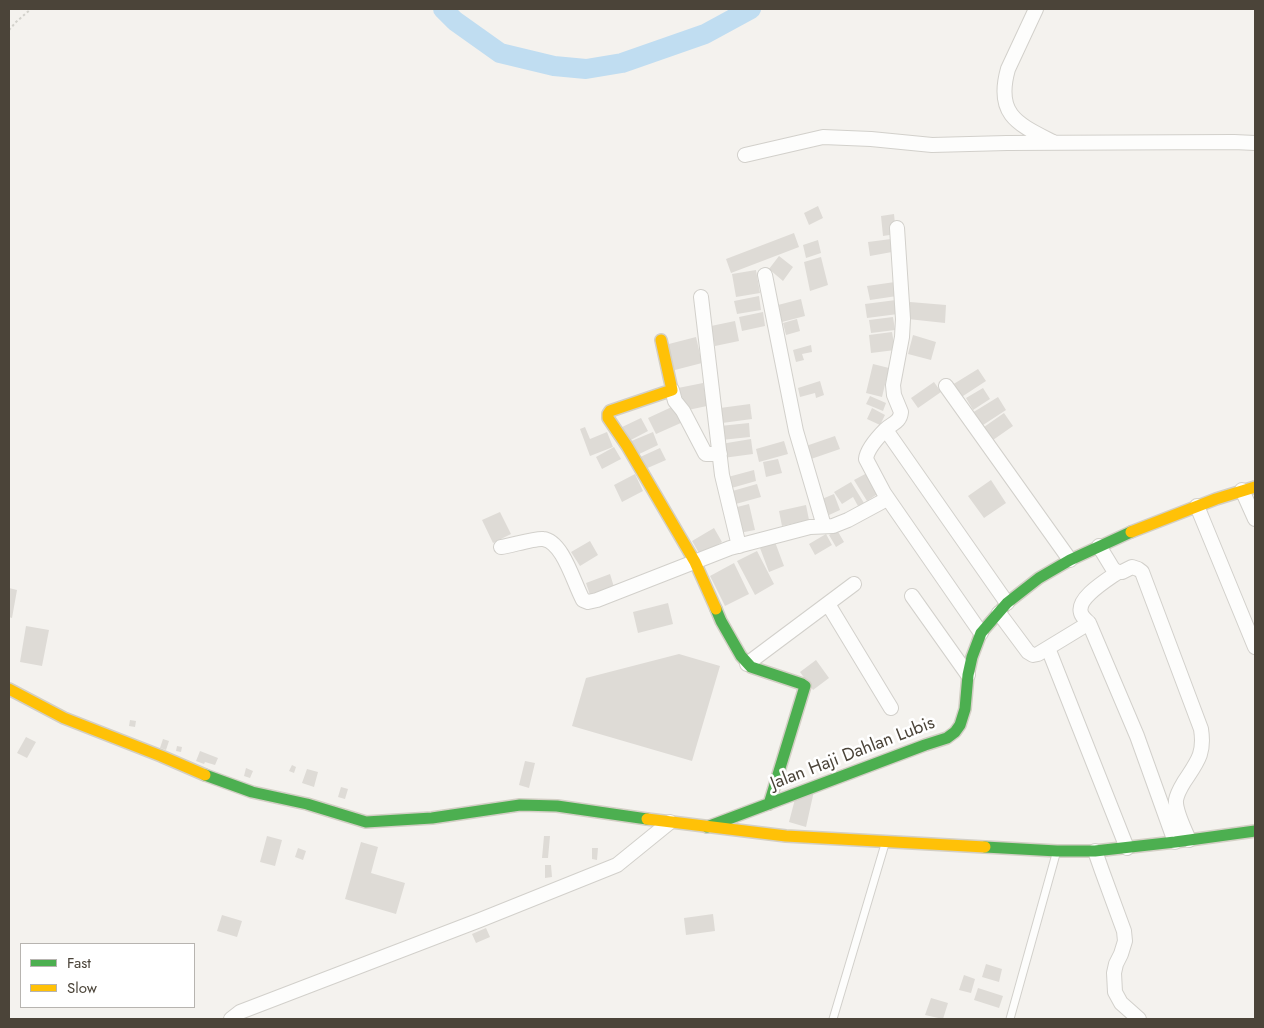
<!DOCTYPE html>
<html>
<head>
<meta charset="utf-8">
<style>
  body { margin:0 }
  #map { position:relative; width:1264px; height:1028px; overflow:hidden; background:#f4f2ee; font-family:Jost,sans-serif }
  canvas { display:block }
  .frame { position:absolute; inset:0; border:10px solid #4b4439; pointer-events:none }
  .legend { position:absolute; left:20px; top:943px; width:175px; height:65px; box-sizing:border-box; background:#fff; border:1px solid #b7b4b0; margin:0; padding:6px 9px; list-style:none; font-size:15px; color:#4b4439 }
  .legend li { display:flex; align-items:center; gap:10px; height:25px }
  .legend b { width:25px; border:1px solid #b7b4b0 }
</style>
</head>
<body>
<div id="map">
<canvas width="1264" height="1028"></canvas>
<div class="frame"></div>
<ul class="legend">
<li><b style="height:6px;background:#4caf50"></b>Fast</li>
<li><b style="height:6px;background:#ffc107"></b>Slow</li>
</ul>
</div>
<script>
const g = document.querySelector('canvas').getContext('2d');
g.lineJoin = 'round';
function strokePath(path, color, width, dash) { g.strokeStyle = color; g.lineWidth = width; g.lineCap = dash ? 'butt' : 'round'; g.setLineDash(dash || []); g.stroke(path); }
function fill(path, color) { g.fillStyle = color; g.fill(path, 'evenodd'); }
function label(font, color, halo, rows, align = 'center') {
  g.font = font + ' Jost,sans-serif'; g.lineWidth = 5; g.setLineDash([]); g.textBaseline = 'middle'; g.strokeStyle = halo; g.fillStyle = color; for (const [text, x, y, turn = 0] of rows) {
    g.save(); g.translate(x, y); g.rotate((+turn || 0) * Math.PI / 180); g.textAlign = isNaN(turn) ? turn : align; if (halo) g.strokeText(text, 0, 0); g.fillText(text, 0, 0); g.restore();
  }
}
strokePath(new Path2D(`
  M443,9L455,21L500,53L554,66L586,69L622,63L705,34L751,9`), '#c0ddf1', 20);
fill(new Path2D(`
  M818,206L823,218L809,225L804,213Z
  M894,214L896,234L883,236L881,216Z
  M794,233L799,247L731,273L726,259Z
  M891,239L892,252L870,256L868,242Z
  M818,240L821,253L806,258L803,245Z
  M779,256L793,267L783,281L769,269Z
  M821,257L828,285L810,291L804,262Z
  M756,270L760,293L736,297L732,274Z
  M895,282L897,296L870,300L867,286Z
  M759,296L761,310L737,314L734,301Z
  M801,299L805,316L782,322L778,305Z
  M896,300L898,314L867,318L865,304Z
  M910,302L946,305L945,323L908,319Z
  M763,312L765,326L742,331L739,317Z
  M893,317L895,330L871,333L869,320Z
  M797,319L800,331L786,335L783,323Z
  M735,321L739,341L715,346L711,326Z
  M892,332L895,350L871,353L869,335Z
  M913,335L936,342L931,360L908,354Z
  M696,337L702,363L671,371L665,345Z
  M811,345L812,352L802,354L804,360L796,362L793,350Z
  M873,364L889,368L882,397L866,393Z
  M978,369L986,381L960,398L952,385Z
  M820,381L824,395L816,398L815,393L800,397L798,388Z
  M934,382L941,392L918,408L911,398Z
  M703,383L707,406L688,410L678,388Z
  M983,388L990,399L973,410L966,398Z
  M870,396L886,403L883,411L866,404Z
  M998,397L1006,410L980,427L972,413Z
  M750,404L752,419L722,423L720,408Z
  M676,405L683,422L656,434L648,418Z
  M872,408L885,415L880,425L867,419Z
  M1004,413L1013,426L993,440L984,427Z
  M641,418L648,431L627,442L620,428Z
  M749,423L750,437L721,440L720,426Z
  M585,427L590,439L607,432L613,447L590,456L580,429Z
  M653,432L658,445L635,456L629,442Z
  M835,436L840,449L811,459L806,446Z
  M751,439L753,454L723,458L721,444Z
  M784,441L788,454L759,462L756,449Z
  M614,447L621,459L602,469L596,457Z
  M660,448L666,460L643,470L638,458Z
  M778,459L782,473L766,477L763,462Z
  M754,470L756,481L728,489V477Z
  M867,473L879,493L867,501L854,480Z
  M635,474L643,491L622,502L614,485Z
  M991,480L1006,503L984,518L968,496Z
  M851,482L864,503L858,506L853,497L842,504L834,492Z
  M757,484L761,497L732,505L729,492Z
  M834,494L840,510L829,515L822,499Z
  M749,504L755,530L739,533L733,508Z
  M806,505L809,520L782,526L779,511Z
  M500,512L511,534L493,543L482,520Z
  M714,528L722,542L700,555L692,541Z
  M837,530L844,542L836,547L829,535Z
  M826,534L832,545L815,555L809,544Z
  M590,541L598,555L580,566L571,552Z
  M775,542L784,566L769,572L760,548Z
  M757,551L774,584L755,595L737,561Z
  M734,563L749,594L725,606L710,576Z
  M610,574L614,587L590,595L586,583Z
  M9,588L17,590L12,618L9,617Z
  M668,603L673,624L638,633L633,612Z
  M26,626L49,630L42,666L20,662Z
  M679,654L720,666L692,761L572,726L586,678Z
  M816,660L829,678L813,690L800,672Z
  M130,720L136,721L135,727L129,726Z
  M26,737L36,742L27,758L17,753Z
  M163,739L169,741L166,750L160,748Z
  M177,746L182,747L181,752L176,751Z
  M200,751L218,758L215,765L205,762L204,764L196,761Z
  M525,761L535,763L529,788L519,785Z
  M292,765L296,767L294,773L289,771Z
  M246,768L253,771L250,778L244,776Z
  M307,769L318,772L314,787L302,783Z
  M341,787L348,789L345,799L338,797Z
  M814,791L806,827L789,822L795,799Z
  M267,836L282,840L275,866L260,862Z
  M544,836H550L548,858H542Z
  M361,842L378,847L371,873L405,883L396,914L345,899Z
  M298,848L306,851L303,860L295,857Z
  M592,848H598L597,860L592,859Z
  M545,865H551L552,877L545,878Z
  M713,914L715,931L686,935L684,918Z
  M222,915L242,921L237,937L217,931Z
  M486,928L490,937L476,943L472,934Z
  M986,964L1002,969L999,982L982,977Z
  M964,975L975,979L971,993L959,990Z
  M978,988L1003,996L999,1008L974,1000Z
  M931,998L948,1003L943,1019L925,1015Z`), '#dedbd6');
const lane = new Path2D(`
  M833,1019L885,844
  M1010,1019L1056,854`);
const street = new Path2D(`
  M1036,9L1008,69C995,115 1018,124 1053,142
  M745,155L823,137L871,139L932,145L1007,143L1234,142L1255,143
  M897,228L903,319L902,337L893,385L894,395L901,412C900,422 893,423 886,429C879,436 867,449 866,459L884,493L981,633
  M765,275L796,431L824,526
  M701,297L722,475L739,546
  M946,386L1070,560
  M672,390L675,401L683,411L705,453L706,454H720
  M886,430L1007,603
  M1242,490L1255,519
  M1197,506L1255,647
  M1099,546L1113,569L1118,572H1122L1132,567L1138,569L1142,572L1201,729C1205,754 1197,762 1184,782C1181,787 1177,794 1176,800C1175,811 1185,830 1189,840
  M501,547C510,546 535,538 543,539C563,541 574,584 583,600L588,602L597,600L730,548L810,527L833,526L848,520L887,499
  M912,596L968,675
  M828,604L891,708
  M999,613L1028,652L1033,655L1038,654L1089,623L1137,736L1175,842
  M1089,623C1086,620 1082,617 1081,613C1076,598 1107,580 1118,572
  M1048,648L1127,848
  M747,664L854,584
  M1095,851L1102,871L1124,931L1125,941L1121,954L1116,964L1114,973L1115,992L1121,1003L1139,1019
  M231,1019L240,1012L480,920L617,865L670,822`);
const fast = new Path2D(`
  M716,609L721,621L741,656L751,667L802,684L805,686L769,804
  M205,775L252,792L307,804L366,822L432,818L520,805L557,806L647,819
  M707,827L925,745L947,738L955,732L960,725L965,709L968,675L972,657L981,633L1007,603L1039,578L1070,560L1131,532
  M985,847L1057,851H1095L1175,842L1255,831`);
const slow = new Path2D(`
  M661,340L672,390L610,411L608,414V418L627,446L695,562L716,609
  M1131,532L1216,499L1255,487
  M9,689L64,718L161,756L205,775
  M647,819L786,836L985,847`);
strokePath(lane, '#d2d0cb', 9);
strokePath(street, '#d2d0cb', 16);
strokePath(fast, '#d3cfc5', 14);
strokePath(slow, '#d3cfc5', 14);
strokePath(new Path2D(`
  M9,30L16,22L31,9`), '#d3d2cc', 2, [2.5, 2.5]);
strokePath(lane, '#fdfdfc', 7);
strokePath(street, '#fdfdfc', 14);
strokePath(fast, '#4caf50', 11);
strokePath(slow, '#ffc107', 11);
label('18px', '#4b4439', '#fff', [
  ["Jalan Haji Dahlan Lubis",853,754,-21]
]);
</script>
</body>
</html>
